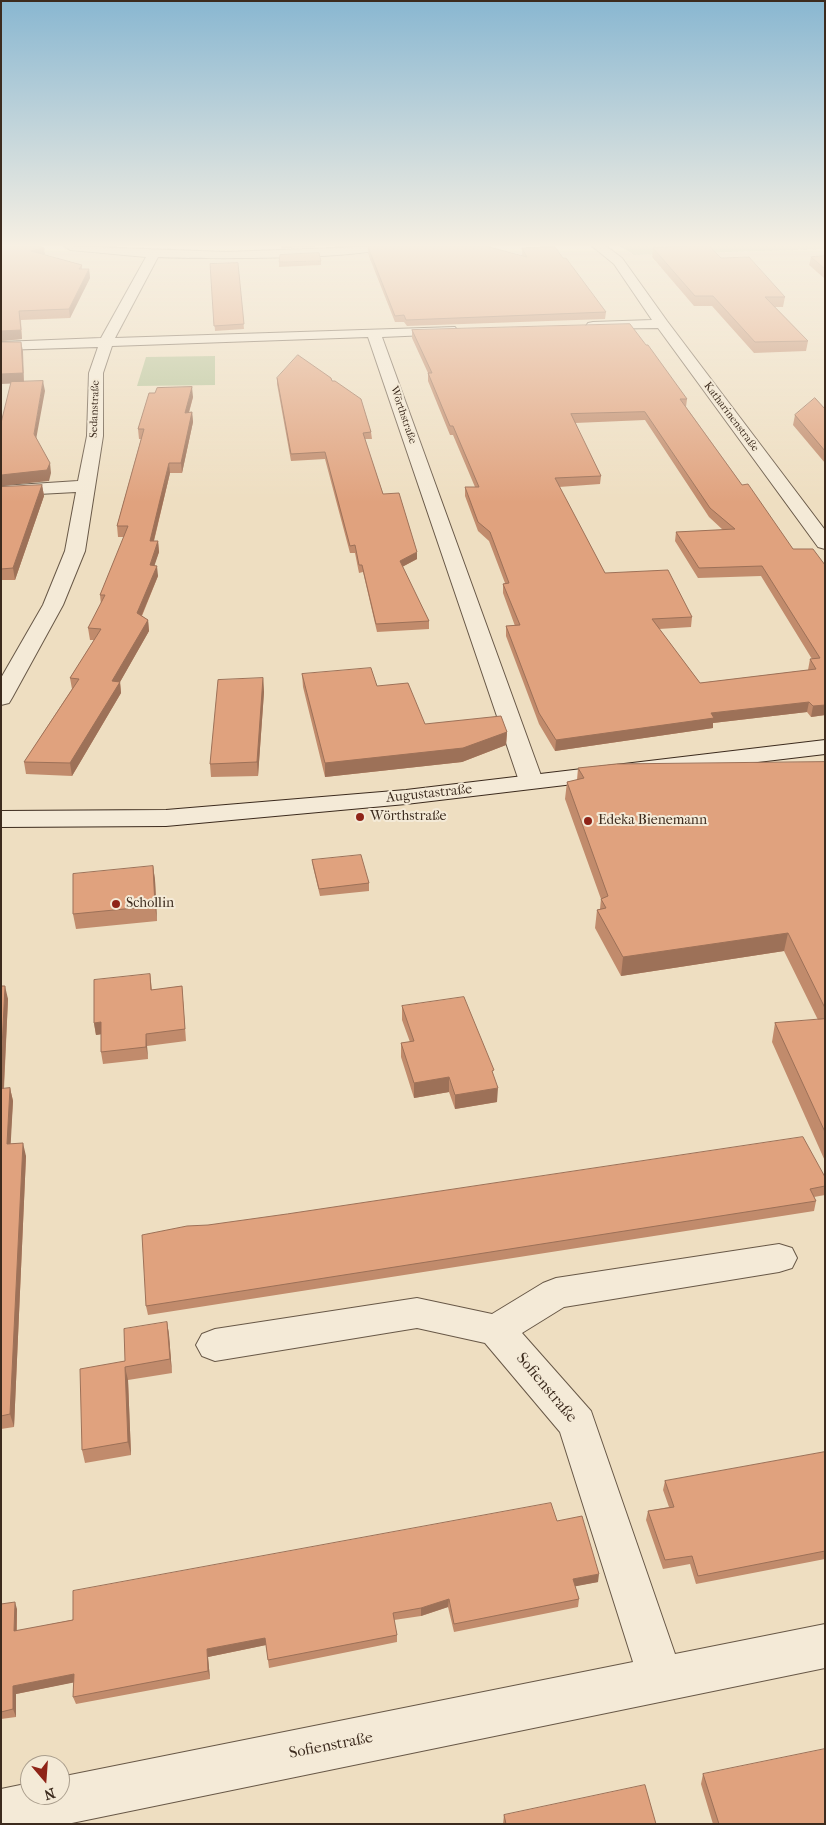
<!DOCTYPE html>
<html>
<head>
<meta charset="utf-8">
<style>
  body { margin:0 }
  #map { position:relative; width:826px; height:1825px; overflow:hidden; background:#eedec1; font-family:"IM FELL French Canon",serif }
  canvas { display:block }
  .frame { position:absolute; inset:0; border:2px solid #3c2b1e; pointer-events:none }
  .north { position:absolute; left:20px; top:1755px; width:50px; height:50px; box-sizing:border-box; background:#f4ead7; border:1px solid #aa9e8d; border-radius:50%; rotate:162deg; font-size:14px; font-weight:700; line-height:20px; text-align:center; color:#3c2b1e }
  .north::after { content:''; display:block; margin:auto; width:18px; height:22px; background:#8f2418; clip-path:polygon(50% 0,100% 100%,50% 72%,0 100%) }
</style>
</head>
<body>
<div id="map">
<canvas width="826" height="1825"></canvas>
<div class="frame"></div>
<div class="north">N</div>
</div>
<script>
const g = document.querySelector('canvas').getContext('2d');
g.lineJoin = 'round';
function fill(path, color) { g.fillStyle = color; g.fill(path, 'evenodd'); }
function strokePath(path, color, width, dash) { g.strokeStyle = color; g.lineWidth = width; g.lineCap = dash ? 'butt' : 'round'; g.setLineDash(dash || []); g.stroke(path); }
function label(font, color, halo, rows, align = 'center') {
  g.font = font + ' "IM FELL French Canon",serif'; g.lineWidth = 4; g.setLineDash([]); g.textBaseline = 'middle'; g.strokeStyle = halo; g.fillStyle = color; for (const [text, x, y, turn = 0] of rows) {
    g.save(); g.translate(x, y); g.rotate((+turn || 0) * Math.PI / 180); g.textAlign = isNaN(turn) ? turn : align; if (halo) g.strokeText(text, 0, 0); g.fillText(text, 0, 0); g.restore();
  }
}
fill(new Path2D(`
  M620,246H825V249L634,255Z
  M215,356V385L137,386L146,357Z`), '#b4c296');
const minor = new Path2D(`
  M64,246L226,252L389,246C374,260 188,259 158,257L115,338L455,327L457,330L455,333L450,334L382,337L543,781L540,786L531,788L522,786L519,781L368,337L112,346L103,373V436L85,551L63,605L12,698L9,703L1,705V678L43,605L65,551L76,492L1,496V486L78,481L87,436L89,373L98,347L1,350V342L101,338L146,257L70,250Z
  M592,246H606L622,258L667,321L825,530V549L818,547L658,328L588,329L586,326L588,323L593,322L652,320L614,264Z
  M779,1244L792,1248L797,1258L792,1268L779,1272L564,1307L522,1333L591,1411L675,1654L825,1624V1668L67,1824H1V1789L30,1783V1795H60V1777L633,1662L560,1432L485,1343L417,1328L215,1361L202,1356L196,1345L202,1334L215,1329L417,1298L492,1314L543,1283L556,1278Z`);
const secondary = new Path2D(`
  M825,740V754L406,804L166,826L1,827V811L166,810L406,790Z`);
strokePath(minor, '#685847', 2);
strokePath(secondary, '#3c2b1e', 2);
fill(minor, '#f4ead7');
fill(secondary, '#f4ead7');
fill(new Path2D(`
  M1,246L44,248L45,255L82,265V269H89L90,278L70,318L21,320L22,339L1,341Z
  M281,246H315V247L281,248Z
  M368,247L522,256V248L563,258L606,312L605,319L407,326L404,322H395L368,254Z
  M653,248L721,258L785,297L783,307H775L808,341L806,351L754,353L712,306H694L652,257Z
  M825,256V279L809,265L811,257Z
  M321,261V265L279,267V262Z
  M238,263L244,329L215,331L210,264Z
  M412,330L687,399L686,407L742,485L793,549H813L825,715L811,717L807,712L713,723V728L555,751L539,724L506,636V626H515L503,593V584L505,583L489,541L478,531L465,496V487H475L453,435H450L428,381V373L412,338ZM645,420L709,517L723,530L676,532L675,541L698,578L761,576L812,659H810L808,670L700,683L659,629L691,627L692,617L605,573L559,487L600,484L601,476L575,423Z
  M277,378L332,381L371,432L372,439H365L383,494L417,559L402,567L429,621V629L377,632L363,572L359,573L355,553H350L325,459L291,461L277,384Z
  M193,397L189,413L192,412L193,422L182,473H170L154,541H158L159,552L154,565L158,576L142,616L148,620L149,631L120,682L121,693L72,776L26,774L24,762L72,689L70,678L94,640H90L88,628L101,604L100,595L124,537H118L117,526L141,439H139L138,429Z
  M825,409V463L793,425L795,415Z
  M42,485L44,496L15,580H1V487Z
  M302,674L377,686L425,724L507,732L506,745L462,762L325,777L303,687Z
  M263,678L264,692L258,776L211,777L210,764Z
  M825,762V1161L772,1042L775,1023L818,1020L784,951L621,976L595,928L597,910L600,909L601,899L565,799L567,782L577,780L578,768Z
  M312,860L369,883V891L320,896L313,867Z
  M153,866L155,880L157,921L76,929L73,914Z
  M150,974L152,990L182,986L186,1041L147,1046L148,1059L103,1064L101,1052V1034L96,1035L94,1023Z
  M1,986L8,999L4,1089L10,1088L13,1101L10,1144L26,1156L14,1427L1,1429Z
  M402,1006L494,1077L497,1102L455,1109L449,1092L414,1098L401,1057V1043L410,1042L402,1020Z
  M825,1177V1195L814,1197L816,1201L814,1211L148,1315L146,1306L208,1225Z
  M167,1322L169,1335L172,1373L128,1380L131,1455L85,1463L82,1450L125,1361Z
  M825,1452V1559L696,1584L690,1564L663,1569L646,1520L648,1511L669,1507L663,1490L665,1481Z
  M557,1521L598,1582L575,1586L579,1599L578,1607L454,1632L448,1607L421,1616L394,1620L397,1635V1642L269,1668L266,1645L208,1657L210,1679L76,1704L73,1697L74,1682L16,1694V1717L1,1719V1604L17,1609V1631Z
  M703,1774L825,1824H713L701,1784Z
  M504,1815L656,1824H503Z`), '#c18b6c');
fill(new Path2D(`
  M44,248L45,256L31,251Z
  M89,269L90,278L70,318L69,309Z
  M19,311L22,339L1,341V331Z
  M21,342L23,351L24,383L1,384V374Z
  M43,381L45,391L35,445L34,434Z
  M192,387L193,397L186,422L185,413Z
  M192,412L193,422L182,473L181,463Z
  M50,463L51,473L49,481L1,486V475Z
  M169,463L170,473L151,552L150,541Z
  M42,485L44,496L15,580L13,568Z
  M158,541L159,552L151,576L150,565Z
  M417,552V559L400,568V561Z
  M157,566L158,576L138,624L137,613Z
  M148,620L149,631L120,682L121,693L72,776L70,763L112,681Z
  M263,678L264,692L258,776L257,762Z
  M809,702L807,712L713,723V728L555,751L556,740L711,713Z
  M825,705V715L811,717L813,706Z
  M507,732L506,745L462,762L325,777V763Z
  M153,866L155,880L157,921L155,906Z
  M788,933L784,951L621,976L623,957Z
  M5,986L8,999L3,1102L1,1094V1068Z
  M101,1022L103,1034L96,1035L94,1023Z
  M146,1034L147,1046L148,1059L146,1047Z
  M449,1077V1092L414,1098V1083Z
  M10,1088L13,1101L10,1157L7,1144Z
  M498,1088L497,1102L455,1109V1095Z
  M23,1143L26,1156L14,1427L10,1414Z
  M167,1322L169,1335L172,1373L170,1359Z
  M125,1367L128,1380L131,1455L128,1442Z
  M599,1574L598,1582L572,1587L573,1579Z
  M449,1599L448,1607L421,1616V1608Z
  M15,1602L17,1609L16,1639L14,1631Z
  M265,1638L266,1645L208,1657L210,1679L208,1671L207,1649Z
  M74,1674L76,1682L16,1694V1717L13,1709V1686Z`), '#9d7158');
const building = new Path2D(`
  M1,246H38L44,248L31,251L82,265L79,269H89L69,309L19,311L21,330L1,331Z
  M371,246H485L527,257L522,248L555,247L563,258H566L606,312L406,320L404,315L395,316L368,247Z
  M694,246H709L721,258L749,257L785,297H765L808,341L755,342L713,296H695L653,248Z
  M319,253L321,261L279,262L280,255Z
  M825,256V269L811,257Z
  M238,263L244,324L214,326L210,264Z
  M630,324L646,345H648L687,399H680L742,485L748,484L793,549H813L825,565V705L813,706L809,702L711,713L714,718L556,740L539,713L506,626L520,625L503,584L509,583L490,532L478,522L465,487H479L453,426H450L428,373H432L412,330ZM645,412L710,508L735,529L676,532L699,568L762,566L820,658L810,659L816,669L700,683L652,619L692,617L668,570L605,573L555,478L601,476L571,414Z
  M1,342H21L23,373L1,374Z
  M298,355L331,378L332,381H335L361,399L371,432L363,433L383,494L399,493L417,552L400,561L429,621L376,624L362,565H359L355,545L350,546L325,452L291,454L277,378Z
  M43,381L34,434L50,463L47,470L1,475V423L11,382Z
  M192,387L185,413L192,412L181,463H169L150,541H158L150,565L157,566L137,613L148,620L112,681L120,682L70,763L24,762L79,679L70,678L101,629L88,628L105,595H100L128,526H117L144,429H138L149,393H155L157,388Z
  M815,398L825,409V451L795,415Z
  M42,485L13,568L1,569V487Z
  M371,668L377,686L408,683L425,724L501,716L507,732L463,748L325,763L302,674Z
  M263,678L257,762L210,764L218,680Z
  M825,762V1008L788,933L623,957L597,910L606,908L601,899L608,896L567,782L584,778L578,768L616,764Z
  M361,855L369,883L319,889L312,860Z
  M153,866L155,906L73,914V874Z
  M150,974L151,990L182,986L185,1029L146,1034V1047L101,1052V1022L94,1023V980Z
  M1,986H5L1,1068Z
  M464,997L494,1070L492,1071L498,1088L455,1095L449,1077L414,1083L401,1043L414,1041L402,1006Z
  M825,1019V1132L775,1023Z
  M10,1088L7,1144L23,1143L10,1414L1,1416V1089Z
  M803,1137L825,1177V1186L810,1189L816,1201L146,1306L142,1235L187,1226L208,1225L287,1214Z
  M167,1322L170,1359L125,1367L128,1442L82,1450L80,1369L125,1361L124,1329Z
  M825,1452V1551L698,1576L692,1556L665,1560L648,1511L674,1507L665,1481Z
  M551,1503L557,1521L582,1516L599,1574L573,1579L579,1599L454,1624L449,1599L421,1608L393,1613L397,1635L268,1660L265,1638L207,1649L208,1671L73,1697L74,1674L13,1686V1709L1,1712V1604L15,1602L14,1631L73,1620V1591Z
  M825,1749V1824H719L703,1774Z
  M645,1785L656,1824H506L504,1815Z`);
fill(building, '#e0a27e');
strokePath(building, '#9d7158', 1);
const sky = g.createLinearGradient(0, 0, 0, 502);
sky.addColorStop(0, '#89b7d1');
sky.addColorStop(0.49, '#f7f0e3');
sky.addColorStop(1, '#f7f0e300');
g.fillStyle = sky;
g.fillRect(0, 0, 826, 502);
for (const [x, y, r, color] of [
  [360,817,5,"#8f2418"],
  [588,821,5,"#8f2418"],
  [116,904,5,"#8f2418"]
]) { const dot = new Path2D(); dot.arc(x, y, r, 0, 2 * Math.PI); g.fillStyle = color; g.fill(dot); strokePath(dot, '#f4ead7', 2); }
label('11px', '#3c2b1e', '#f4ead7', [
  ["Sedanstraße",95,409,-88],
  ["Wörthstraße",403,415,71],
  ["Katharinenstraße",731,417,53]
]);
label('14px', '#3c2b1e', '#f4ead7', [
  ["Augustastraße",429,794,-6]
]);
label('14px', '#3c2b1e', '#f4ead7', [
  ["Wörthstraße",370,817],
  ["Edeka Bienemann",598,821],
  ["Schollin",126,904]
], 'left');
label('16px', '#3c2b1e', '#f4ead7', [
  ["Sofienstraße",546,1388,50],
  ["Sofienstraße",331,1746,-11]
]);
</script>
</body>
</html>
